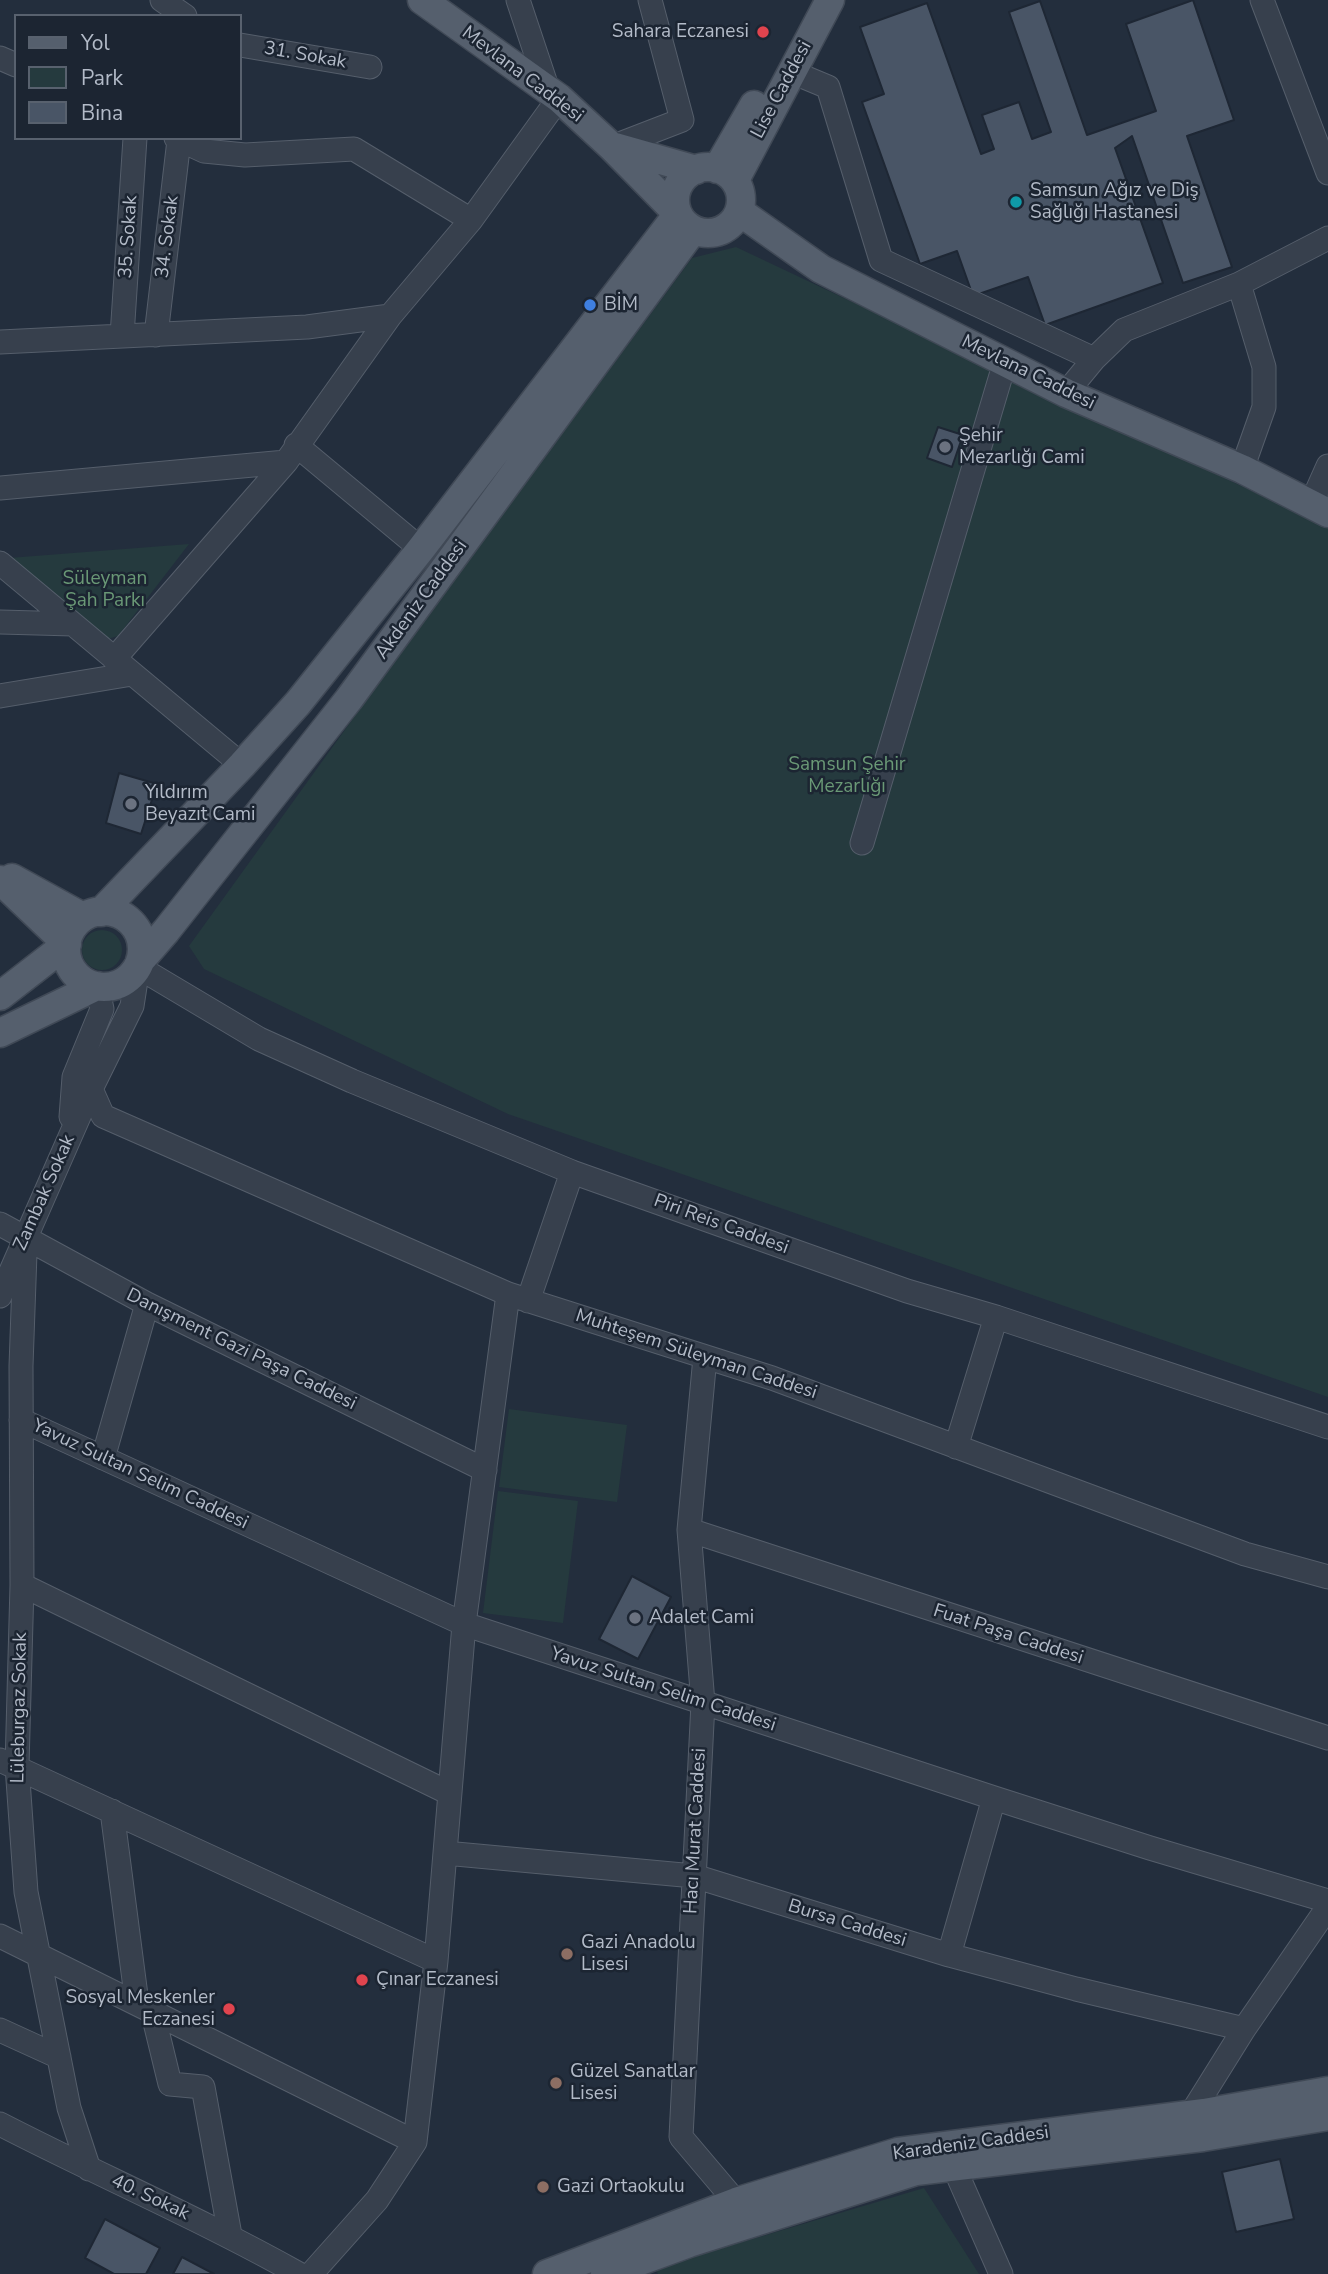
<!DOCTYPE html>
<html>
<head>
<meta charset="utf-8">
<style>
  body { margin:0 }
  #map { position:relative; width:1328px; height:2274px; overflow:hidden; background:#232e3d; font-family:"Nunito Sans",sans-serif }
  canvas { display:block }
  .legend { position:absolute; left:14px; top:14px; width:228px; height:126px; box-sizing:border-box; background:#1c2532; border:2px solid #58616e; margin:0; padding:9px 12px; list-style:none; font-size:21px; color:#b3bbc8 }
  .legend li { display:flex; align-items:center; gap:14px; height:35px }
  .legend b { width:35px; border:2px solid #58616e }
</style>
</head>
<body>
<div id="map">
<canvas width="1328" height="2274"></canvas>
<ul class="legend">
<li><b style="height:9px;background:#555f6d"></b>Yol</li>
<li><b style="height:19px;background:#253a3e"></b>Park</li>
<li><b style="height:19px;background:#495566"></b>Bina</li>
</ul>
</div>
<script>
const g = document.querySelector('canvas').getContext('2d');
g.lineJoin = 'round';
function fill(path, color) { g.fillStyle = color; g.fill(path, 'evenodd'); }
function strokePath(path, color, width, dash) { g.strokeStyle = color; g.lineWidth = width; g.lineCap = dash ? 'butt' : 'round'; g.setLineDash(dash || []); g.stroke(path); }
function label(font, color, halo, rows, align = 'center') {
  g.font = font + ' "Nunito Sans",sans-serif'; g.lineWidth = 5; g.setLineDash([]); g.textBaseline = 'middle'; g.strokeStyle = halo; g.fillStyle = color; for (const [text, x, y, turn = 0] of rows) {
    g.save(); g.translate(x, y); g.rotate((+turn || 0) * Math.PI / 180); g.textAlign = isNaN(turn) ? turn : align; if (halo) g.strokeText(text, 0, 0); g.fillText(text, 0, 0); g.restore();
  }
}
fill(new Path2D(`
  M736,247L1328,527V1397L508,1114L204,969L189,946L414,634L692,258Z
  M189,544L118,636L104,640L9,558Z
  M82 950a20 20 0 1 1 40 0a20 20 0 1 1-40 0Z
  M509,1409L627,1425L617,1502L499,1487Z
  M498,1491L578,1501L563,1623L483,1613Z
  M924,2188L979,2274H658L655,2268Z`), '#253a3e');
const building = new Path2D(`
  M1193,0L1234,120L1187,136L1232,267L1183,283L1132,136L1115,148L1163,283L1045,325L1028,277L973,296L957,251L920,264L862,102L884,94L860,27L927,3L981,154L994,149L982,115L1019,102L1032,139L1051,132L1009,12L1040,1L1087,135L1156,111L1126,24Z
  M938,427L963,435L952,467L927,458Z
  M119,773L157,784L141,834L106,823Z
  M632,1576L671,1597L638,1659L599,1639Z
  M1280,2159L1294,2219L1236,2232L1222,2172Z
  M105,2219L160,2248L146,2274H114L85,2258Z
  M182,2257L214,2274H173Z`);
fill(building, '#495566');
strokePath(building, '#1e2734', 2);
const minor = new Path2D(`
  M162,0L185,16
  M518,0L548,90
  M1262,0L1328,173
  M240,45L370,67
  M0,58L16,65
  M792,72L828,87L881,260L1094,359
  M176,138L204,151L245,155L354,149L471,220
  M612,147L682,120L650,0
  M1239,284L1264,367V407L1242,469
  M156,335L179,140
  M122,336L135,138
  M0,342L307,327L390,316
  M1066,393L1094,359L1124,330L1239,284L1328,238
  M296,445L421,549
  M0,488L286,462
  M1311,504L1328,466
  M0,563L242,765
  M0,622L73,624
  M114,659L286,462L390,316L471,220L559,98
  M0,696L132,674
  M862,843L1005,362
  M91,1089L103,1116L508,1294L772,1378L1245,1554L1328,1577
  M71,1117L74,1077L102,1009L97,986
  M0,1224L147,1304L485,1470
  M25,1253L21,1366L22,1585L17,1766L26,1892L69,2108L89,2169
  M0,1296L91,1089L132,1006L138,967L259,1039L352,1081L572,1172L907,1291L996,1317L1328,1427
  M528,1301L572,1172
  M705,1357L689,1530L703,1703L681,2137L736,2202
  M21,1420L464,1624L994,1798L1150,1848L1328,1901
  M956,1447L996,1317
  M103,1458L147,1304
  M689,1530L1328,1738
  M22,1585L449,1793
  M0,1760L436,1961
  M112,1811L137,2003
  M445,1853L694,1876L949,1955L1076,1989L1244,2029
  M0,1936L415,2142
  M949,1955L994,1798
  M152,2010L170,2084L203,2087L230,2235
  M0,2030L59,2057
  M1191,2114L1244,2029L1328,1907
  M0,2124C99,2175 201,2219 299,2274
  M954,2167L1001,2274
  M311,2274L377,2200L415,2142L436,1961L464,1624L508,1294`);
const major = new Path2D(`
  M615,147L696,170
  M675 200a33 33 0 1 1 66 0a33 33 0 1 1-66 0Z
  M717,169L754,105
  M735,180L830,0
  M740,212L821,269L1066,393L1242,469L1328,513
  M12,878L83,917
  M0,880L67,944L0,996
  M66 949a38 38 0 1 1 76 0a38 38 0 1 1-76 0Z
  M101,912L242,765L298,703L421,549L678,214L612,147L559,98L422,0
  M140,961L166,931L349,699L693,230
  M0,1033L97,986
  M547,2274L736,2202L898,2152L1204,2113L1328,2091
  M605,2274L689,2243L916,2171L1203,2137L1328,2116`);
strokePath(minor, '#555e6b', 25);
strokePath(major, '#404956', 31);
strokePath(minor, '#37404d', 23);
strokePath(major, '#555f6d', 28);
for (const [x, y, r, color] of [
  [763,32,7,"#e0444e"],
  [1016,202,7,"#0f9aa8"],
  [590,305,7,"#3f7fe0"],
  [945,447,7,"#6b7280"],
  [131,804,7,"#6b7280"],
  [635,1618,7,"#6b7280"],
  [567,1954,7,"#8d6e63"],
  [362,1980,7,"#e0444e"],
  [229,2009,7,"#e0444e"],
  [556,2083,7,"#8d6e63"],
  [543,2187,7,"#8d6e63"]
]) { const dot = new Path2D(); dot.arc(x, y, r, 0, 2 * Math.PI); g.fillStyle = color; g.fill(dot); strokePath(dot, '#1c2532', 2.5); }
label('19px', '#b3bbc8', '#1c2532', [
  ["Sahara Eczanesi",749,32,"right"],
  ["Samsun Ağız ve Diş",1030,191],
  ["Sağlığı Hastanesi",1030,213],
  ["BİM",604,305],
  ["Şehir",959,436],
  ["Mezarlığı Cami",959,458],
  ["Yıldırım",145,793],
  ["Beyazıt Cami",145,815],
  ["Adalet Cami",649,1618],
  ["Gazi Anadolu",581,1943],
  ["Lisesi",581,1965],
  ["Çınar Eczanesi",376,1980],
  ["Sosyal Meskenler",215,1998,"right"],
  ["Eczanesi",215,2020,"right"],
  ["Güzel Sanatlar",570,2072],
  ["Lisesi",570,2094],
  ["Gazi Ortaokulu",557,2187]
], 'left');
label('19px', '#b3bbc8', '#1c2532', [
  ["31. Sokak",305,56,10],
  ["Mevlana Caddesi",522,75,37],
  ["Lise Caddesi",782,90,-62],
  ["35. Sokak",129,237,-86],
  ["34. Sokak",168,237,-83],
  ["Mevlana Caddesi",1028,373,26],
  ["Akdeniz Caddesi",422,600,-54],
  ["Zambak Sokak",45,1193,-66],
  ["Piri Reis Caddesi",721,1225,20],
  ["Danışment Gazi Paşa Caddesi",241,1350,26],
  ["Muhteşem Süleyman Caddesi",696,1355,18],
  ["Yavuz Sultan Selim Caddesi",140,1475,25],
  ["Fuat Paşa Caddesi",1008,1635,18],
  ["Yavuz Sultan Selim Caddesi",663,1690,18],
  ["Lüleburgaz Sokak",20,1708,-89],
  ["Hacı Murat Caddesi",696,1831,-87],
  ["Bursa Caddesi",847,1924,17],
  ["Karadeniz Caddesi",971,2144,-8],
  ["40. Sokak",150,2198,25]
]);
label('19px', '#6a9976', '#1c2532', [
  ["Süleyman",105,579],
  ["Şah Parkı",105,601],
  ["Samsun Şehir",847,765],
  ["Mezarlığı",847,787]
]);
</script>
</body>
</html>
